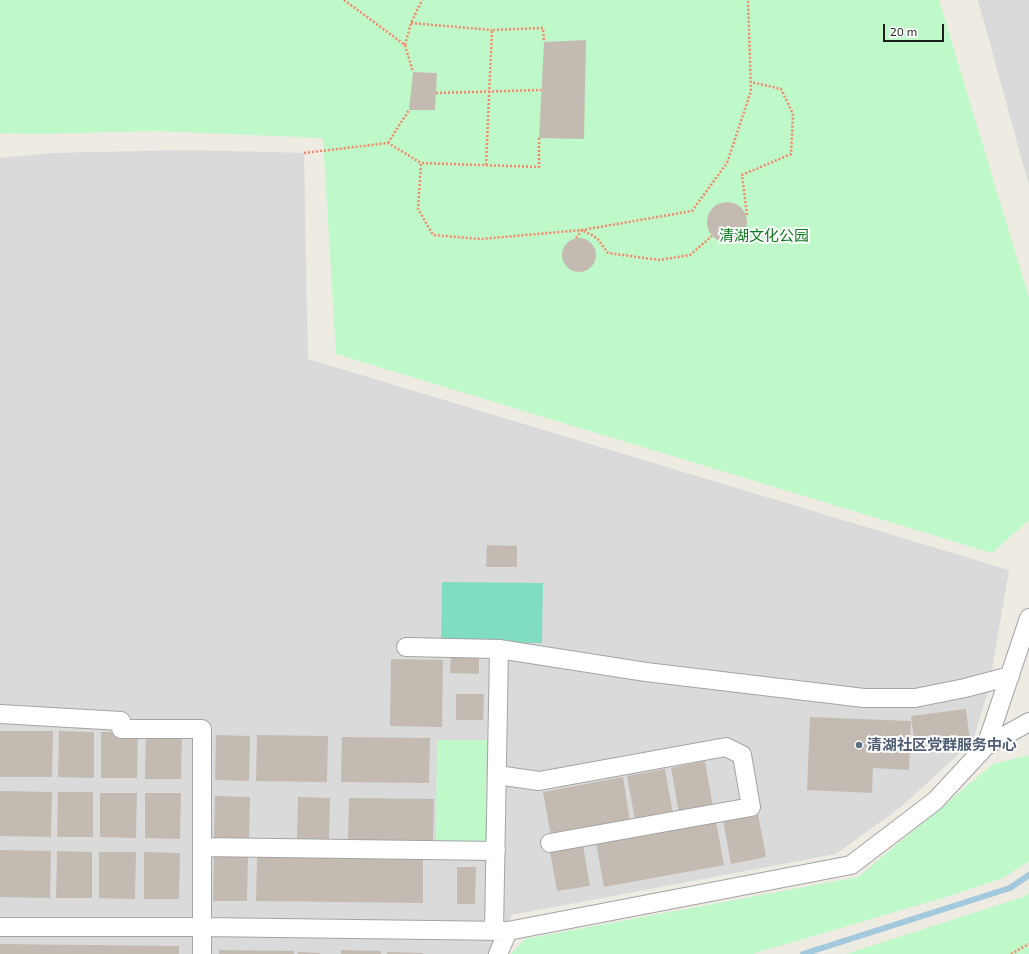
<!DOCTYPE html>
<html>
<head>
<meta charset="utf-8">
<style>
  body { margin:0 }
  #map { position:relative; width:1029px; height:954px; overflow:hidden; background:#eeebe3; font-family:"Exo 2",sans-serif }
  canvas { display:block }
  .scale { position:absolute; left:883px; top:24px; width:61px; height:18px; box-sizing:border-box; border:2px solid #1d1d1d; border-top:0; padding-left:5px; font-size:12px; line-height:14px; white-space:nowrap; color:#1d1d1d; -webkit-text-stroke:3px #fff; paint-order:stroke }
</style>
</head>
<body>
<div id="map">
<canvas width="1029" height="954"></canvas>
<div class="scale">20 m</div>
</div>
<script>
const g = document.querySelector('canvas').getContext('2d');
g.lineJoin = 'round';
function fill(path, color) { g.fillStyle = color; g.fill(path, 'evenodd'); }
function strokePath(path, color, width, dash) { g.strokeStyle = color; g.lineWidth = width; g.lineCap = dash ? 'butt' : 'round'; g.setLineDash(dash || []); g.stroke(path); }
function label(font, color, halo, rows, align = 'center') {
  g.font = font + ' "Exo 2","Noto Sans SC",sans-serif'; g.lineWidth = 4; g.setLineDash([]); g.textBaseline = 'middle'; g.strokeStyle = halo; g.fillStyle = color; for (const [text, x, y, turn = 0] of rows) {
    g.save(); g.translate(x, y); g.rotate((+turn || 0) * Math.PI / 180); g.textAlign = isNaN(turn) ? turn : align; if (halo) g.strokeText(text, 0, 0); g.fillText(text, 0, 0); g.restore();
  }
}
fill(new Path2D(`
  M978,0H1029V186Z
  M189,150L304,153L308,359L1009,570L989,688L973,741L901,807L836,854L512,915L493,954H0V158L51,153Z`), '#dbdada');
fill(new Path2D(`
  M0,0H939L1029,298V520L992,553L336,354L323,138L156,131L39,134L0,133Z
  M437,740H487L485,842L436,841Z
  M1029,755V861L1003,878L946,897L752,954H511L525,939L858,877L993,764Z
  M1029,893V954H846L1023,897Z`), '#bff9c9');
fill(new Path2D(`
  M442,582L543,583L542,643L441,642Z`), '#81ddc2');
strokePath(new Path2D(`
  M803,954L1010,888L1029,875`), '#a3c9dc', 6);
fill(new Path2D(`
  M586,40L584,139L539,138L544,42Z
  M413,72L437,73L435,110H409Z
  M707 222a20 20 0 1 1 40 0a20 20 0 1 1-40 0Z
  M562 255a17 17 0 1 1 34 0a17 17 0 1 1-34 0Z
  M487,545L517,546V567H486Z
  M451,655H479V674L450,673Z
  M391,659L443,660L442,727L390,726Z
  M456,694H484L483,720H456Z
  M966,709L970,741L915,748L911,716Z
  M810,717L911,721L909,770L873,768L872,793L807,790Z
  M0,731H53L52,777H0Z
  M59,731L94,732V778L58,777Z
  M101,732H138L137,778H101Z
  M146,732L182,733L181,779H145Z
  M216,735L250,736L249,781L215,780Z
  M257,735L328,736L327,782L256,781Z
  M342,737L430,738L429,783L341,782Z
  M705,761L713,807L679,813L671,768Z
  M665,769L673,814L635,820L627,776Z
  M623,777L630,821L551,836L543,792Z
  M0,791L52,792L51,837L0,836Z
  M58,792H93V837H57Z
  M100,793H137L136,838L100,837Z
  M145,793H181L180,839L145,838Z
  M215,796L250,797L249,841L214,840Z
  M298,797L330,798L329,842L297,841Z
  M349,798L434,799L433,842H348Z
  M758,814L766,857L731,864L723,820Z
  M716,822L724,865L604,887L596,843Z
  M583,845L590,886L557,891L550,851Z
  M0,850L51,851L50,898L0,897Z
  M57,851L92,852V898H56Z
  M99,852H136L135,899L99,898Z
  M144,852L180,853L179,899H144Z
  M214,855H248L247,901H213Z
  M257,856L423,858V903L256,901Z
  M457,867H476L475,904H457Z
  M0,944L179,946V954H0Z
  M219,950L294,951V954H219Z
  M341,950L381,951V954H341Z
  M298,952L320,953V954H298Z
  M387,952L423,953V954H387Z`), '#c3bbb2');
const street = new Path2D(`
  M406,647L499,649L646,672L864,698H915L965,688L1010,676
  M0,714L121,721V729H202V954
  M986,746L1029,722
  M497,775L539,781L726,747L742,755L751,807L550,843
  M202,847L496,851
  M0,927H202L508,931
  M494,931L499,649
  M498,954L508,931L851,865L935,801L986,746L1029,618`);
strokePath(street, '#a4a4a4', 20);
strokePath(new Path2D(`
  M344,0L405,45L413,72
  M411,23L492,30
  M405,45L411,23L422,0
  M436,93L541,90
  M539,138V167L421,163L418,209L433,235L481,239L582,230L692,211L727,163L751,91L748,0
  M388,143L409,110
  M304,153L388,143L421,163
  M486,165L492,30L543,28L544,42
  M747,215L742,175L791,154L793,114L781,89L751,82
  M576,238L582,230L597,238L608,253L659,260L690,255L712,236
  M1011,954L1029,944`), '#f8866a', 2.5, [2, 2]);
strokePath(street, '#fff', 18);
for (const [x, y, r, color] of [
  [859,745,4,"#5c6f8a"]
]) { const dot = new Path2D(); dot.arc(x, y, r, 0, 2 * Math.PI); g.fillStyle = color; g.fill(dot); strokePath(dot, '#fff', 1.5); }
label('15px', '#0c7a20', '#fff', [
  ["清湖文化公园",764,236]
]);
label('bold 15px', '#4e5e75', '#fff', [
  ["清湖社区党群服务中心",867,745]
], 'left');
</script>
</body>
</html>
